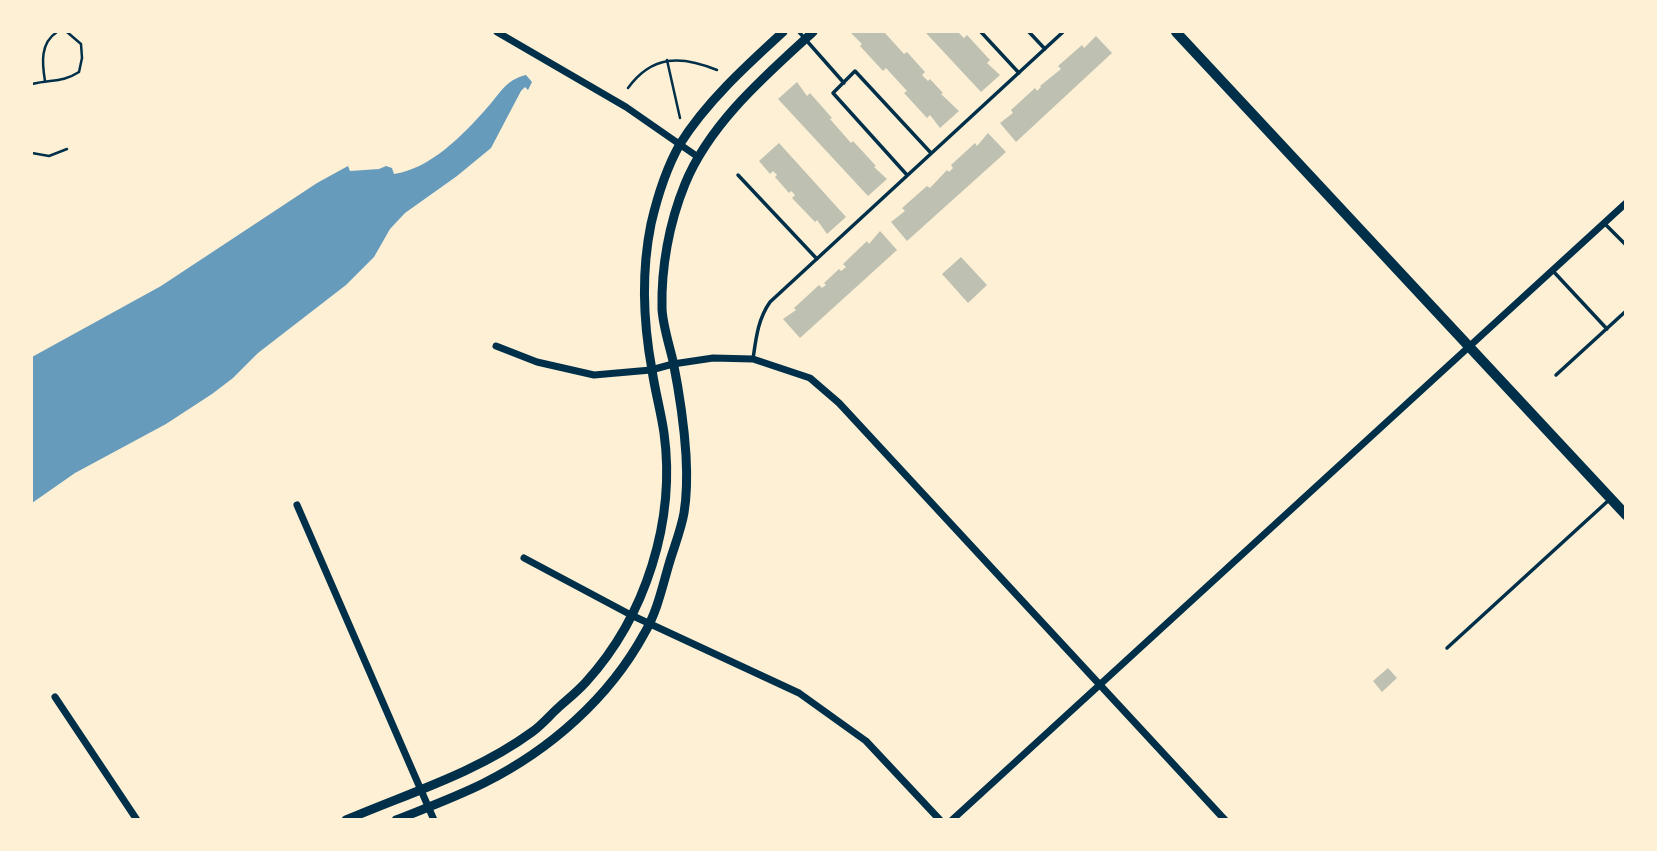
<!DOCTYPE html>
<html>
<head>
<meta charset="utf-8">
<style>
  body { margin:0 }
  #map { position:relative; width:1657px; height:851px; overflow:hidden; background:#fdf0d5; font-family:"IBM Plex Serif",serif }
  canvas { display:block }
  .frame { position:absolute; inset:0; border:33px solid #fdf0d5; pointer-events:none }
</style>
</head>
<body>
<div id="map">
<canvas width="1657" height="851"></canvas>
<div class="frame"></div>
</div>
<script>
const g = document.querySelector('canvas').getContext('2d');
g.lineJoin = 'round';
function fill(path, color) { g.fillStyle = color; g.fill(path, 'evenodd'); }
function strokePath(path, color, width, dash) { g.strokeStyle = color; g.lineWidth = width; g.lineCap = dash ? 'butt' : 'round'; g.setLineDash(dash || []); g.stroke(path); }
fill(new Path2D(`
  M526,75L532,82L528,90L525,87L521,91L491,148L457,176L405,213L390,229L374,257L346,285L258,353L233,378L212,394L166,424L75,473L32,503V357L161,286L317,183L348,166L350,171L379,169L386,166L392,168L394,174C430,169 463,135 486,109C500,94 505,80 526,75Z`), '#669bbc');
fill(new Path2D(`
  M850,32L885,33L904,54L907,52L925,72L922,75L928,81L930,79L943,93L941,94L959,111L940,128L930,115L927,118L904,93L907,91L886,68L883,71L860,46L862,44Z
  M928,32H958L964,38L967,35L990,60L987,63L1000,75L981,92L926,33Z
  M1096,36L1112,53L1016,142L1000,123L1013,113L1011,110L1035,88L1037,91L1041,87L1040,86L1061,69L1058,66L1082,45L1084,48Z
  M797,82L807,96L810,93L832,118L830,119L851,143L853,141L876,166L874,167L887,179L868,196L778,99Z
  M988,133L1006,152L907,241L891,222L905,211L902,208L927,186L930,188L947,170L949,172L953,168L951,165L975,143L977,146Z
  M779,143L846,217L827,234L817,220L815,222L792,198L795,195L791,191L789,193L775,177L777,175L773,171L770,174L759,161Z
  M880,231L897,250L800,338L783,319L796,310L794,308L819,285L822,288L826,285L824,283L839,269L841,271L846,267L843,264L867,241L869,244Z
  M961,257L987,285L968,303L942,274Z
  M1388,668L1397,678L1382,692L1373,681Z`), '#bec0b2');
strokePath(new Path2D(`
  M667,60L680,118
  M45,81C42,63 40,43 57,32
  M32,84C51,79 62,83 79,72L82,58L81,44L67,32
  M628,88C652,55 681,55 717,70
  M32,153L49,156L67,149`), '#003049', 2.5);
strokePath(new Path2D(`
  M799,32L844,83
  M981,32L1019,73
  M1029,32L1045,49
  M738,175L817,259
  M907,175L833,93L855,71L931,153
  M1605,224L1626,245
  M1553,271L1607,329
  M753,359C756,338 758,319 770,302L1063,32
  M1556,375L1626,311
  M1447,648L1609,500`), '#003049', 3.5);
strokePath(new Path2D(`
  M497,32L626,107L698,157
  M496,346L537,362L594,375L651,370L673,364L713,358L753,359L810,378L839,403L1225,820
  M297,505L434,820
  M524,558L631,615L799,693L866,741L940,820
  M55,697L137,820
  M952,820L1626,203`), '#003049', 7);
strokePath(new Path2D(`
  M346,820C409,793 476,773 532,732C542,725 550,715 559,707C568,699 578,691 586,682C646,616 676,520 664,433C661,412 655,391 652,370C643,321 641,273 651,224C657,198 667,167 680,144C706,102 747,65 783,32
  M396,820C426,808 456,797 484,783C550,750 609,698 644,634C657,612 662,588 669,564C674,547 681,530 684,513C687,495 687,473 686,455C684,424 679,391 673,361C669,344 663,326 662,309C661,268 669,223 685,184C710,123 765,76 813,32`), '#003049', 9);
strokePath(new Path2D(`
  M1176,32L1626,515`), '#003049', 10);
</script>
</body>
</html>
